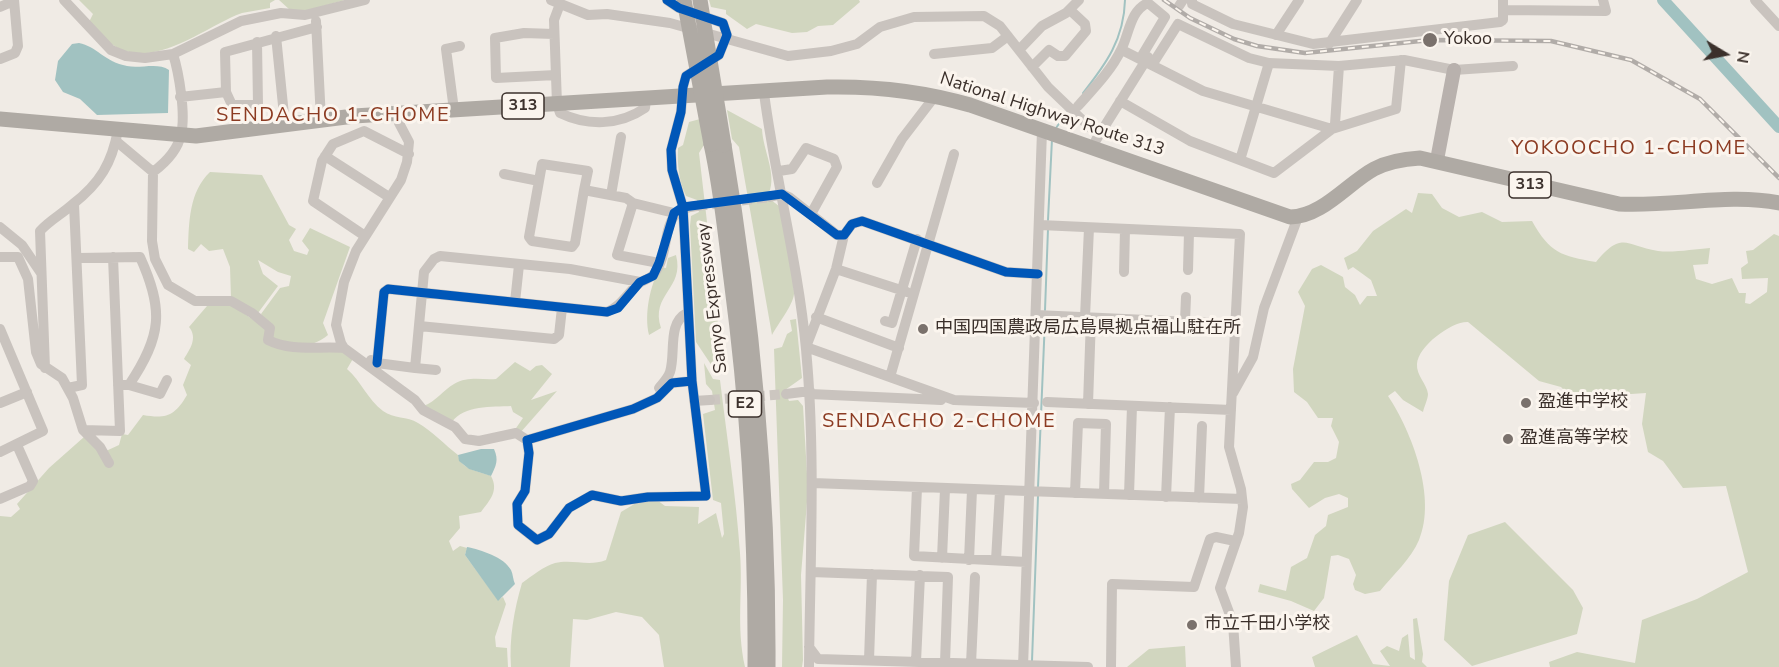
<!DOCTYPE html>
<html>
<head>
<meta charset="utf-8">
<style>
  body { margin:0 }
  #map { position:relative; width:1779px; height:667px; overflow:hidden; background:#f0ebe5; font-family:"Nunito Sans",sans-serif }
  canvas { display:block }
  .north { position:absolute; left:1695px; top:24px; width:60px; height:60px; -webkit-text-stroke:4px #fbf5ee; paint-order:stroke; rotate:100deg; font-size:16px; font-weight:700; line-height:24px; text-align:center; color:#3b302b }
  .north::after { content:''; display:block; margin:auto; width:21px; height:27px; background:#3b302b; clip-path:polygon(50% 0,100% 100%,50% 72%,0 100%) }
</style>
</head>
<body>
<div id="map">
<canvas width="1779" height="667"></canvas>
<div class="north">N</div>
</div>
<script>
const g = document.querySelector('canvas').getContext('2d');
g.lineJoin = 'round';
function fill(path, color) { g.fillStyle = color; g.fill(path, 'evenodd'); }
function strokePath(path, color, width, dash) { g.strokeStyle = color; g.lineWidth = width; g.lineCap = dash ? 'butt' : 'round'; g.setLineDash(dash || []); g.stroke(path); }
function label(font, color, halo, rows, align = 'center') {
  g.font = font + ' "Nunito Sans","Noto Sans JP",sans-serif'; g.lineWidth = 6; g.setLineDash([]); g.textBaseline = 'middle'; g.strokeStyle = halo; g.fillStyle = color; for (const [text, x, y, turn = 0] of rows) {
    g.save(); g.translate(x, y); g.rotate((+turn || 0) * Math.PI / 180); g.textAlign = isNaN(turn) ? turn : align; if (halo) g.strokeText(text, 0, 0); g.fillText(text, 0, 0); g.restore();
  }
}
fill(new Path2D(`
  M79,0H275L270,3V8C261,10 251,11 242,13C208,25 159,67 120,49C107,43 98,32 89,22L93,14Z
  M279,0H345L305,11L290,10Z
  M709,0H859L860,2L833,25L818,26L807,32L792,33L756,24L747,29L726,14V10L711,7Z
  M727,110L762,129C763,151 777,173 769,193L771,200L779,206C783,227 795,275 794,294C793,305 778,324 772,335L739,147L732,139Z
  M700,119L704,145L699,153L717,308L720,372H716L696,342L690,226L691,216L699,212L697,200L686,196C679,181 677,164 678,148L683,145L689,122Z
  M210,172L262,175L289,225L296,229L289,240L294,251L307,255L309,250L302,241L310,228L350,247L323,323L328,335C309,350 292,347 271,339L261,314L280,288L289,286L291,276L278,272L258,260L263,274L278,286L258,313L231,298L230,267L223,249L209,251L201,244L194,252L188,249C189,222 189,192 210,172Z
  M1418,193L1432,194L1442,208L1459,217L1482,212L1502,222L1532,221C1550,253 1561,256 1596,262C1623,230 1625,246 1658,251C1674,253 1694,249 1710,248L1708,264L1693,265L1696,279L1712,284L1732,278L1739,293H1746L1745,303L1750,304L1767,292L1768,278L1742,279L1741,268L1748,263L1746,251L1753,250L1774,234L1779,236V667H1550L1549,662L1577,652L1635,663L1642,620L1697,599L1748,572L1726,486L1683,488L1663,461L1648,452L1642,424L1646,393L1572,398L1561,387L1539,381L1468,322C1452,321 1418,346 1417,364C1416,375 1427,384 1428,394C1428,399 1424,407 1423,412L1403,400L1395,391L1388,396C1412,432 1437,498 1419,540C1411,559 1393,575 1380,591L1365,594L1355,590L1353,584L1356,575L1349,559L1338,555L1331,556L1324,598L1314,611L1291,601L1258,592L1260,584L1286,591L1291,567L1307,558L1315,535L1326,526L1328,515L1348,507V498L1339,494L1325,498L1309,508L1292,489L1291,484L1300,480L1314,462H1328L1336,458L1339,442L1331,426L1333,418H1318L1307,402L1294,392L1293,369L1305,306L1298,292L1312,269L1321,265L1343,277L1345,287L1355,295L1360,305L1367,296H1377L1371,280L1353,267L1348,270L1344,258L1357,251L1373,231L1406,209L1412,213Z
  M676,255C685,289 650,294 661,328L649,335C644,314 650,286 660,267L666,268L668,258Z
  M229,303L268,330L264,343L341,349L354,357L347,369C361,381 368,400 383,411C394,419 407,416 418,423C432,431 445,445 458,455C461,470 479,471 491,476C499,491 490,500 481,512L459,516L460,528L449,541L453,551L460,546L467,548L465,555L498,600L503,597L506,604L495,637L496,647L507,648L508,667H0V516L11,517L20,509L17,504L49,468L84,437L106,451L119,445L122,434L128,435L143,415C166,419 175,416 187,395L183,385L191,365L184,359C190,349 198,338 189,327L207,306Z
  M796,319L802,378L785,390L789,401L798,400L803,406L808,490L801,575L803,660L802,667H782L783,600L774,349L782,347L787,334L792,331L790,320Z
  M515,362L530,371L536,366L542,365L552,374L531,400L557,391L520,433L514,431L523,418L513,412L511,406C492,407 464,405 452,422L423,406C436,402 443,390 454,384C468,376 481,380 496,379Z
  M704,363L713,379L720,380C727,438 736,496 740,553C743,593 736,626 745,667H664L659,635L642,617L616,612L587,620L573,619L570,667H511C509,639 514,610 522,583C532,576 544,566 555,563C573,559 589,567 606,560L621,512L636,503L657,500L665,506L699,507L698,524L716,513L722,538L724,534L721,503L713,500L703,414L715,410L712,391L706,384Z
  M1505,522L1573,590L1583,608L1577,634L1472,666L1444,640L1449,581L1468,535Z
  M1417,618L1423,654L1422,662L1427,667H1315L1312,657L1357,635L1373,664L1390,666L1380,651L1387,646L1399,651L1402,638L1408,634L1410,657L1415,660L1413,619Z
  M1185,646L1186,667H1127L1149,649Z`), '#d1d6bf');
fill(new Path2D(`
  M79,43C96,46 105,62 127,66C140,69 158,62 169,70L168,113L97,115L80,99L63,92L55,80L58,61L72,44Z
  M481,449H494C499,460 496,466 491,476L469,469L459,461L458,455Z
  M467,547C481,550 504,557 511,570C513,574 513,580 515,584L498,601L465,555Z`), '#a1c2c1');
strokePath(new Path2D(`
  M1083,93C1106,64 1124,39 1125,0
  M1056,128L1068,111
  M1048,220L1052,139
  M1045,310L1048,229
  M1038,487L1045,319
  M1032,661L1038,496`), '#a1c2c1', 2);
strokePath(new Path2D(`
  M1663,0L1779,127`), '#a1c2c1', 12);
strokePath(new Path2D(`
  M697,206L770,197
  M710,400L786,394`), '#ccc6c0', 10, [10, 5]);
strokePath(new Path2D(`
  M64,0L111,50L126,56L145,58L173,54L241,21L281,13L305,15L365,0
  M551,0L588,15L607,14L670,23L788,56L831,51L857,44L880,27L914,17L984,16L1000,26L1048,87L1098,135
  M667,0L679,8L723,23L727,35L719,55L686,76L683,87L681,112L671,150L672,170L683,207L692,381L706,496L648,497L621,501L592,495L569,508L549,534L537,540L518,525L517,504L525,491L529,453L527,440L633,409L657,398L672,383L692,381
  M1192,0V4L1233,24L1313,44L1500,22L1503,20V0
  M1755,0L1779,26
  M560,4L554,20L557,104L560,113C587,126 619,126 645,108L646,100
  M1179,6L1183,0
  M0,7L14,1
  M1503,10L1606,11L1603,0
  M316,21L321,120
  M554,34L524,33L495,38L496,78L556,75
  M1276,35L1299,0
  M276,36L285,125
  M1329,44L1357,0
  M1019,50L1042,26L1066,13L1079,0
  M1122,50L1203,91L1332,129L1335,124L1339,66
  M173,54C179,73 186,115 181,134C178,150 165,163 153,172L152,241L155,259L168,285L195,301H231L252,313L270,328L268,340C292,352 317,346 344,348
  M934,54L992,48L1008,36
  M0,59L15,53L18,46L14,0
  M1152,65L1178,24L1249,58L1269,63L1339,66L1404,60L1454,70L1513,66
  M1032,67L1049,50L1058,56H1065L1086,31L1085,24L1070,10
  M226,92L232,105H258L257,42
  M764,93C775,178 798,262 806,349C816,455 810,561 809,667
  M180,97L226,92L225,52L317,27
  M1120,101L1190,141L1274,173L1332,129L1396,109L1401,60
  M1078,106C1093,89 1111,71 1121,50C1129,35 1130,10 1148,3L1165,17L1140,59
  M454,110L446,49L460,46
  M398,114L399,123L409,142L407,162L401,180L356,251L344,282L336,325L341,343L344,348L415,400L423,410L455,427L465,439L479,441L516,433L527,440
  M1096,140L1148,57
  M116,141L153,172
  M325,156L389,197
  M1240,160L1269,63
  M779,171L792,169L806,148L834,159L837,167L811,214
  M504,174L539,181
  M877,183L902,139L935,96
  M584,190L575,243L572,247L532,241L529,237L542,164L588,171L584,190L626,198L633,203L674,213
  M611,195L621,137
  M770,197L782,194L789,197L837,235H844L852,224L862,221L1006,272L1038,274
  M633,203L617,255L659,263
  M1040,225L1240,234L1229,447L1241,489L1243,507L1239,533L1220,588L1233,623L1236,667
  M0,227L22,245L41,273
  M844,235L836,269L806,347L954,400L1034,403
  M365,236L313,201L322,161L333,144L364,131L409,154
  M0,257H18L28,279L36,352L41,364L62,378L73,398L83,430L100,447L109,463
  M78,258L140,257C164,310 162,336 129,385H118
  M836,269L907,292
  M1188,270L1189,232
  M1124,272L1125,229
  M515,302L519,265
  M1036,315L1235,324
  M816,317L899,348
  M1085,317L1089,228
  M885,321L892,323L917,239
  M1185,321L1186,297
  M419,326L554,339L559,335L562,308
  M0,329L43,431L0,452
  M371,360L377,363L415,368L424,272L434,259L440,256L570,269L640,282
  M377,363L384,292L388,289L607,312C621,306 627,294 638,284C643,280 650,279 654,274C674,248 656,209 697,206
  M45,368L40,231C50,220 62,214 73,204C100,183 112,163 118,130
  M415,368L436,370
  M890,377L954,154
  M129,385L160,394L167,380
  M68,388L82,385L74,204
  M659,388C663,383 668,378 670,372C676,353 667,323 687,313
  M1233,393L1253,357L1264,308L1298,217
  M786,394L810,391
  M810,394L941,400
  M694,401L710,400
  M1047,402L1231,410
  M0,403L27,392
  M1088,404L1091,318
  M83,430L120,431L113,257
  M813,483L1242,499
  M917,488L914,556L1026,562
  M1075,493L1078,423L1106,424L1104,494
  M1129,495L1132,406
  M1166,497L1170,407
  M1199,498L1202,426
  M0,499L30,486L33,481L17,445
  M942,558L945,489
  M969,560L972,490
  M996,560L1000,491
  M811,572L948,577L945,663
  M809,647L818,659L1088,667
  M869,660L872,574
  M916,662L920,575
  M971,664L975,577
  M1023,667L1042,131
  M1111,667L1112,584L1194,587L1210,539L1216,537L1235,541`), '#c9c3be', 10);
strokePath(new Path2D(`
  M1437,160L1454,70`), '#b8b1ad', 14);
strokePath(new Path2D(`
  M0,119L196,136L354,116L827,87C876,86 922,91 970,105L1290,217C1322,217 1348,183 1374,169C1389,161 1404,159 1420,158L1619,204C1671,207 1730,193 1779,203
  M711,144C721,188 725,234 731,279C748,408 756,537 755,667
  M724,145C753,317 769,492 768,667`), '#afaaa4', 15);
const rail = new Path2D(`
  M1164,0L1190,18L1234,39L1257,46L1305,53L1430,40L1551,41L1631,60L1700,99L1779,178`);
strokePath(rail, '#b1aca8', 4.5);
strokePath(rail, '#fbf5ee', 2, [7]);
strokePath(new Path2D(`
  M684,0L711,144
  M700,0L724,145`), '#afaaa4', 15);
strokePath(new Path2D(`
  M667,0L679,8L723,23L727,35L719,55L686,76L683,87L681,112L671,150L672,170L683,207L692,381L706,496L648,497L621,501L592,495L569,508L549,534L537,540L518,525L517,504L525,491L529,453L527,440L633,409L657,398L672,383L692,381
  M377,363L384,292L388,289L607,312L618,308L640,282L653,276L659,263L674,213L683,207L782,194L837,235H844L852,224L862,221L1006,272L1038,274`), '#0057b8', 9);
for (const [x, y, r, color] of [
  [1430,40,8,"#7a716c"],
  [923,329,6,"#7a716c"],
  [1526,403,6,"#7a716c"],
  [1508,439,6,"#7a716c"],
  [1192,625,6,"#7a716c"]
]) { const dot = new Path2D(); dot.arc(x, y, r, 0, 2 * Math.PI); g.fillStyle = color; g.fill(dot); strokePath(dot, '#fbf5ee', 2); }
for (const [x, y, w] of [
  [523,106,42],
  [1530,185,42],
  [745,404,33]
]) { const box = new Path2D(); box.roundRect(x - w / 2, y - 13, w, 26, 4.5); g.fillStyle = '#fbf5ee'; g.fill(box); strokePath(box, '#3b302b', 1.5); }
label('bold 16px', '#3b302b', null, [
  ["313",523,106],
  ["313",1530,185],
  ["E2",745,404]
]);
label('18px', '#3b302b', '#fbf5ee', [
  ["Yokoo",1444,40],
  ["中国四国農政局広島県拠点福山駐在所",935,329],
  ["盈進中学校",1538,403],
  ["盈進高等学校",1520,439],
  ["市立千田小学校",1204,625]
], 'left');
label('18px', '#3b302b', '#fbf5ee', [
  ["National Highway Route 313",1052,115,18],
  ["Sanyo Expressway",713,298,-97]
]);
g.letterSpacing = '1.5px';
label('20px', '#8c3b22', '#fbf5ee', [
  ["SENDACHO 1-CHOME",333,116],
  ["YOKOOCHO 1-CHOME",1629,149],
  ["SENDACHO 2-CHOME",939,422]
]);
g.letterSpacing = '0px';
</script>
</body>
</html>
